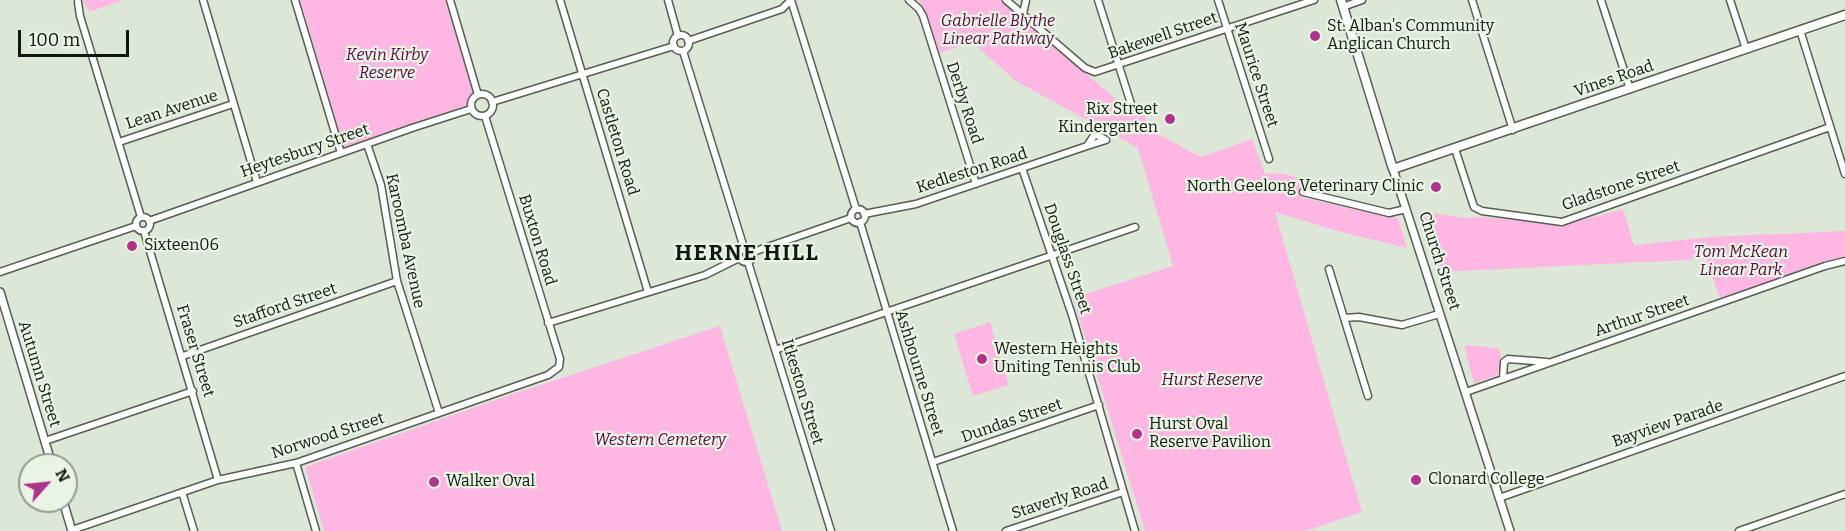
<!DOCTYPE html>
<html>
<head>
<meta charset="utf-8">
<style>
  body { margin:0 }
  #map { position:relative; width:1845px; height:531px; overflow:hidden; background:#dce7d7; font-family:Bitter,serif }
  canvas { display:block }
  .north { position:absolute; left:18px; top:453px; width:60px; height:60px; box-sizing:border-box; background:#e9f4e5; border:2px solid #939b90; border-radius:50%; rotate:63deg; font-size:16px; font-weight:700; line-height:24px; text-align:center; color:#121611 }
  .north::after { content:''; display:block; margin:auto; width:21px; height:27px; background:#ae3489; clip-path:polygon(50% 0,100% 100%,50% 72%,0 100%) }
  .scale { position:absolute; left:18px; top:30px; width:111px; height:27px; box-sizing:border-box; border:3px solid #121611; border-top:0; padding-left:8px; font-size:18px; line-height:21px; white-space:nowrap; color:#121611; -webkit-text-stroke:4px #e9f4e5; paint-order:stroke }
</style>
</head>
<body>
<div id="map">
<canvas width="1845" height="531"></canvas>
<div class="north">N</div>
<div class="scale">100 m</div>
</div>
<script>
const g = document.querySelector('canvas').getContext('2d');
g.lineJoin = 'round';
function fill(path, color) { g.fillStyle = color; g.fill(path, 'evenodd'); }
function strokePath(path, color, width, dash) { g.strokeStyle = color; g.lineWidth = width; g.lineCap = dash ? 'butt' : 'round'; g.setLineDash(dash || []); g.stroke(path); }
function label(font, color, halo, rows, align = 'center') {
  g.font = font + ' Bitter,serif'; g.lineWidth = 4.5; g.setLineDash([]); g.textBaseline = 'middle'; g.strokeStyle = halo; g.fillStyle = color; for (const [text, x, y, turn = 0] of rows) {
    g.save(); g.translate(x, y); g.rotate((+turn || 0) * Math.PI / 180); g.textAlign = isNaN(turn) ? turn : align; if (halo) g.strokeText(text, 0, 0); g.fillText(text, 0, 0); g.restore();
  }
}
fill(new Path2D(`
  M83,0H123L89,12Z
  M300,0H445L473,93L465,106L344,147Z
  M919,0H1001L1126,108H1142L1150,130L1201,157L1252,139L1265,174C1284,172 1298,175 1313,188L1305,186L1301,188L1299,193L1303,198L1398,218L1407,248L1341,232L1275,212L1362,512L1306,531H1145L1073,298L1173,266L1138,148L1016,81L972,42L940,53L925,9Z
  M1623,209L1634,245L1711,237L1845,231V256L1720,298L1706,259L1439,272L1419,211L1466,218L1482,217L1567,224Z
  M990,322L1009,385L973,396L954,334Z
  M720,326L782,531H324L305,467L507,396Z
  M1464,345L1498,348C1503,357 1501,367 1496,376L1474,383Z`), '#feb7e2');
const minor = new Path2D(`
  M203,0L257,182
  M295,0L341,153
  M450,0L478,95
  M560,0L648,292
  M668,0L678,36
  M909,0L919,9L923,16L976,184
  M1006,0L1085,68L1095,72L1314,0
  M1098,0L1132,107
  M1218,0L1269,159
  M1472,0L1513,130
  M1601,0L1630,89
  M1730,0L1746,49
  M78,2L80,16L141,217
  M1343,7L1362,0
  M1023,14L1026,0
  M1800,30L1845,174
  M673 43a8 8 0 1 1 16 0a8 8 0 1 1-16 0Z
  M688,41L782,9L791,0L856,209
  M683,51L744,248
  M471 105a11 11 0 1 1 22 0a11 11 0 1 1-22 0Z
  M492,102L674,46
  M119,142L233,104
  M367,144L381,185L397,281L439,413
  M1455,149L1474,207L1482,211L1562,222L1830,127
  M1022,168L1072,315L1135,531
  M1303,192L1389,213L1406,209
  M851 216a7 7 0 1 1 14 0a7 7 0 1 1-14 0Z
  M864,214L916,204L1087,146L1095,134L1106,140L1087,146
  M136 224a7 7 0 1 1 14 0a7 7 0 1 1-14 0Z
  M149,221L412,128L471,109
  M860,222L953,531
  M144,231L218,480
  M739 255a7 7 0 1 1 14 0a7 7 0 1 1-14 0Z
  M753,252L851,218
  M748,262L831,531
  M1329,269L1368,396
  M0,272L136,226
  M1344,318L1359,317L1402,325L1439,314
  M548,323L705,275L739,258
  M775,350L1135,227
  M183,356L397,281
  M1503,379L1504,362L1508,359L1547,362
  M1466,392L1825,266L1845,261
  M45,441L193,391
  M933,462L1099,405
  M296,463L316,531
  M182,492L194,531
  M1499,498L1845,376
  M72,530L218,480L296,463L548,375L559,367L560,359L485,116
  M1006,531L1123,492
  M1739,531L1845,494`);
const tertiary = new Path2D(`
  M1393,169L1510,531
  M0,292L52,465
  M63,501L72,531`);
const secondary = new Path2D(`
  M1341,0L1393,169L1845,15`);
strokePath(minor, '#555e51', 9);
strokePath(tertiary, '#555e51', 10);
strokePath(secondary, '#555e51', 11);
strokePath(minor, '#fff', 6);
strokePath(tertiary, '#fff', 7);
strokePath(secondary, '#fff', 8);
for (const [x, y, r, color] of [
  [1315,36,6,"#ae3489"],
  [1170,119,6,"#ae3489"],
  [1436,187,6,"#ae3489"],
  [132,246,6,"#ae3489"],
  [982,359,6,"#ae3489"],
  [1137,434,6,"#ae3489"],
  [1416,480,6,"#ae3489"],
  [434,482,6,"#ae3489"]
]) { const dot = new Path2D(); dot.arc(x, y, r, 0, 2 * Math.PI); g.fillStyle = color; g.fill(dot); strokePath(dot, '#e9f4e5', 2); }
label('italic 16px', '#570742', '#e9f4e5', [
  ["Gabrielle Blythe",998,22],
  ["Linear Pathway",998,40],
  ["Kevin Kirby",387,56],
  ["Reserve",387,74],
  ["Tom McKean",1741,253],
  ["Linear Park",1741,271],
  ["Hurst Reserve",1212,381],
  ["Western Cemetery",660,441]
]);
label('16px', '#121611', '#e9f4e5', [
  ["St. Alban's Community",1327,27],
  ["Anglican Church",1327,45],
  ["Rix Street",1158,110,"right"],
  ["Kindergarten",1158,128,"right"],
  ["North Geelong Veterinary Clinic",1424,187,"right"],
  ["Sixteen06",144,246],
  ["Western Heights",994,350],
  ["Uniting Tennis Club",994,368],
  ["Hurst Oval",1149,425],
  ["Reserve Pavilion",1149,443],
  ["Clonard College",1428,480],
  ["Walker Oval",446,482]
], 'left');
label('16px', '#121611', '#e9f4e5', [
  ["Bakewell Street",1163,36,-19],
  ["Maurice Street",1256,75,72],
  ["Vines Road",1614,79,-19],
  ["Derby Road",964,103,72],
  ["Lean Avenue",172,110,-18],
  ["Castleton Road",617,142,73],
  ["Heytesbury Street",305,151,-19],
  ["Kedleston Road",972,171,-18],
  ["Gladstone Street",1621,186,-19],
  ["Buxton Road",537,240,73],
  ["Karoomba Avenue",405,241,78],
  ["Douglass Street",1067,259,71],
  ["Church Street",1439,261,72],
  ["Stafford Street",285,306,-19],
  ["Arthur Street",1642,316,-19],
  ["Fraser Street",195,351,73],
  ["Ashbourne Street",919,373,73],
  ["Autumn Street",39,374,73],
  ["Itkeston Street",802,392,73],
  ["Dundas Street",1012,421,-19],
  ["Bayview Parade",1668,424,-19],
  ["Norwood Street",328,436,-18],
  ["Staverly Road",1060,499,-18]
]);
g.letterSpacing = '1.5px';
label('bold 22px', '#121611', '#e9f4e5', [
  ["HERNE HILL",747,254]
]);
g.letterSpacing = '0px';
</script>
</body>
</html>
